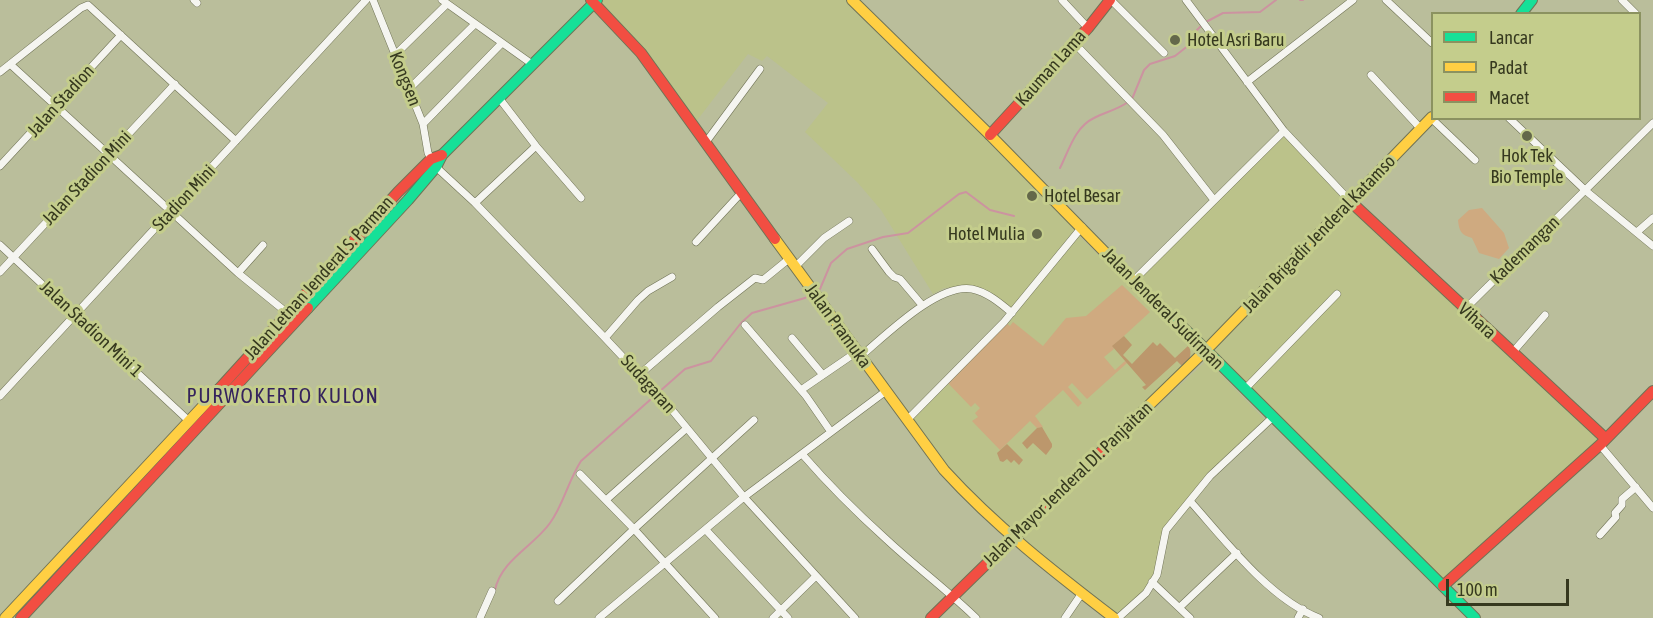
<!DOCTYPE html>
<html>
<head>
<meta charset="utf-8">
<style>
  body { margin:0 }
  #map { position:relative; width:1653px; height:618px; overflow:hidden; background:#babe9b; font-family:"Asap Condensed",sans-serif }
  canvas { display:block }
  .legend { position:absolute; left:1431px; top:12px; width:210px; height:108px; box-sizing:border-box; background:#c4cd8c; border:2px solid #8b9260; margin:0; padding:8px 10px; list-style:none; font-size:18px; color:#36391f }
  .legend li { display:flex; align-items:center; gap:12px; height:30px }
  .legend b { width:30px; border:2px solid #8b9260 }
  .scale { position:absolute; left:1446px; top:579px; width:123px; height:27px; box-sizing:border-box; border:3px solid #36391f; border-top:0; padding-left:8px; font-size:18px; line-height:21px; white-space:nowrap; color:#36391f; -webkit-text-stroke:4px #c4cd8c; paint-order:stroke }
</style>
</head>
<body>
<div id="map">
<canvas width="1653" height="618"></canvas>
<ul class="legend">
<li><b style="height:8px;background:#16e098"></b>Lancar</li>
<li><b style="height:8px;background:#ffcf43"></b>Padat</li>
<li><b style="height:8px;background:#f24e42"></b>Macet</li>
</ul>
<div class="scale">100 m</div>
</div>
<script>
const g = document.querySelector('canvas').getContext('2d');
g.lineJoin = 'round';
function fill(path, color) { g.fillStyle = color; g.fill(path, 'evenodd'); }
function strokePath(path, color, width, dash) { g.strokeStyle = color; g.lineWidth = width; g.lineCap = dash ? 'butt' : 'round'; g.setLineDash(dash || []); g.stroke(path); }
function label(font, color, halo, rows, align = 'center') {
  g.font = font + ' "Asap Condensed",sans-serif'; g.lineWidth = 6; g.setLineDash([]); g.textBaseline = 'middle'; g.strokeStyle = halo; g.fillStyle = color; for (const [text, x, y, turn = 0] of rows) {
    g.save(); g.translate(x, y); g.rotate((+turn || 0) * Math.PI / 180); g.textAlign = isNaN(turn) ? turn : align; if (halo) g.strokeText(text, 0, 0); g.fillText(text, 0, 0); g.restore();
  }
}
fill(new Path2D(`
  M597,0H853L1083,225L1076,233L1199,354L1014,535L935,457L907,420L1011,314L974,286L944,288L933,294L881,210L858,183L805,132L828,103L767,56L762,61L748,54L695,123Z
  M1282,130L1351,209L1603,439L1444,584L1134,276Z
  M1207,360L1266,421L1209,476L1166,530L1158,575L1146,593L1118,618L1015,539Z`), '#bbc28a');
fill(new Path2D(`
  M1482,208L1504,233L1509,248L1499,259L1479,253L1472,238C1461,235 1459,231 1458,220L1469,210Z
  M1122,285L1150,312L1113,346L1114,349L1104,357L1115,370L1125,361L1127,363L1087,399L1072,383L1068,387L1082,403L1078,407L1063,390L1035,416L1043,427L1037,428L1030,421L1000,450L972,421L978,417L975,413L980,408L975,403L971,407L946,381L1005,322L1010,326L1013,322L1043,346L1066,318L1086,316Z`), '#cfaa80');
fill(new Path2D(`
  M1124,336L1132,345L1123,355L1132,364L1153,342L1157,346L1160,343L1175,358L1188,346C1194,353 1188,362 1184,368L1177,361L1145,390L1142,387L1146,385L1112,346Z
  M1042,427L1052,444V447L1046,455L1033,443L1027,449L1022,443L1037,428Z
  M1007,444L1023,460L1019,465L1014,460L1011,463L1007,459L1003,462L1000,461L997,453Z`), '#bc976c');
strokePath(new Path2D(`
  M1300,0H1303
  M1132,99L1144,70L1150,64L1175,56L1189,45L1197,30L1204,23L1223,13L1260,12L1276,0
  M1060,168C1069,150 1075,127 1094,118C1105,112 1117,110 1128,102
  M817,291L820,289L831,263L847,249L883,237L908,233L959,194L966,192L990,210L1014,216
  M495,590C501,560 534,546 550,523C563,506 568,481 581,461L685,369L711,361L741,323L752,313L805,298L812,294`), '#cc93a0', 2);
const street = new Path2D(`
  M194,0L197,3
  M373,0L423,124L428,153L436,167L475,203L605,338L667,404L744,497L855,618
  M442,0L532,64
  M1062,0L1088,28
  M1111,0L1164,53
  M1186,0L1284,131L1351,202
  M1386,0L1432,43
  M1622,0L1636,14
  M1074,43L1163,135L1214,200
  M395,55L447,4
  M10,64L238,273L291,316
  M0,72L81,8L88,5L236,141
  M1371,75L1421,129
  M1247,82L1353,0
  M409,89L475,24
  M499,98L536,146L581,198
  M1431,118L1475,160
  M1509,118L1586,191L1653,246
  M423,124L502,43
  M706,142L760,69
  M0,166L121,35
  M475,203L536,146
  M1637,232L1653,218
  M696,242L742,192
  M0,245L189,421
  M872,249L889,272L894,277L900,279L922,305
  M795,267L824,238L849,221
  M0,272L175,84
  M238,273L263,245
  M1133,281L1284,131
  M1465,309L1653,123
  M745,325L806,396L831,432
  M605,338L638,300L648,291L672,277
  M792,338L823,375
  M1512,353L1545,315
  M861,356C886,335 938,283 972,289C987,292 1000,303 1012,313
  M639,375L718,307L755,278L763,280L790,258
  M1245,389L1337,294
  M801,390L858,351
  M0,396L366,0
  M907,420L1004,322L1082,227
  M1600,445L1653,508
  M802,454C828,484 856,512 886,539C915,566 947,590 976,618
  M580,474L634,529L715,618
  M606,500L687,428
  M1190,501C1225,540 1269,599 1319,618
  M706,530L788,618
  M1600,535L1616,517L1615,513L1622,505V499L1636,487
  M1152,582L1190,618
  M558,601L634,529L754,420
  M1180,607L1237,553
  M480,618L492,591
  M599,618L744,497L886,391
  M773,618L816,576
  M1065,618L1082,593
  M1118,618L1146,593L1157,575L1166,530L1210,476L1273,417
  M1298,618L1303,609`);
const fast = new Path2D(`
  M1521,14L1532,0
  M1136,284L1194,338L1475,618
  M308,308L408,200L436,167L442,155L597,0`);
const slow = new Path2D(`
  M852,0L990,135L1136,284
  M775,239L944,470C995,526 1054,572 1114,618
  M1107,446L1211,345L1432,117
  M5,618L219,389`);
const jam = new Path2D(`
  M591,0L641,53L775,239
  M990,135L1088,28L1110,0
  M1351,202L1605,438
  M219,389L398,192L431,159L442,155
  M1443,586L1600,445L1653,391
  M21,618L308,308
  M931,618L1107,446`);
strokePath(street, '#707356', 8);
strokePath(fast, '#707356', 12);
strokePath(slow, '#707356', 12);
strokePath(jam, '#707356', 12);
strokePath(street, '#f5f5f0', 7);
strokePath(fast, '#16e098', 10);
strokePath(slow, '#ffcf43', 10);
strokePath(jam, '#f24e42', 10);
for (const [x, y, r, color] of [
  [1175,40,6,"#64684a"],
  [1527,136,6,"#64684a"],
  [1032,196,6,"#64684a"],
  [1037,234,6,"#64684a"]
]) { const dot = new Path2D(); dot.arc(x, y, r, 0, 2 * Math.PI); g.fillStyle = color; g.fill(dot); strokePath(dot, '#c4cd8c', 2); }
label('18px', '#36391f', '#c4cd8c', [
  ["Hotel Asri Baru",1187,40],
  ["Hok Tek",1527,156,"center"],
  ["Bio Temple",1527,177,"center"],
  ["Hotel Besar",1044,196],
  ["Hotel Mulia",1025,234,"right"]
], 'left');
label('18px', '#36391f', '#c4cd8c', [
  ["Kauman Lama",1051,68,-48],
  ["Kongsen",405,79,68],
  ["Jalan Stadion",61,101,-48],
  ["Jalan Stadion Mini",87,178,-47],
  ["Stadion Mini",184,198,-47],
  ["Jalan Brigadir Jenderal Katamso",1319,234,-46],
  ["Kademangan",1525,250,-44],
  ["Jalan Letnan Jenderal S. Parman",319,278,-48],
  ["Jalan Jenderal Sudirman",1163,309,45],
  ["Vihara",1477,321,42],
  ["Jalan Pramuka",838,326,54],
  ["Jalan Stadion Mini 1",91,329,43],
  ["Sudagaran",648,384,48],
  ["Jalan Mayor Jenderal DI. Panjaitan",1068,484,-44]
]);
g.letterSpacing = '1.5px';
label('21px', '#35235d', '#c4cd8c', [
  ["PURWOKERTO KULON",283,396]
]);
g.letterSpacing = '0px';
</script>
</body>
</html>
